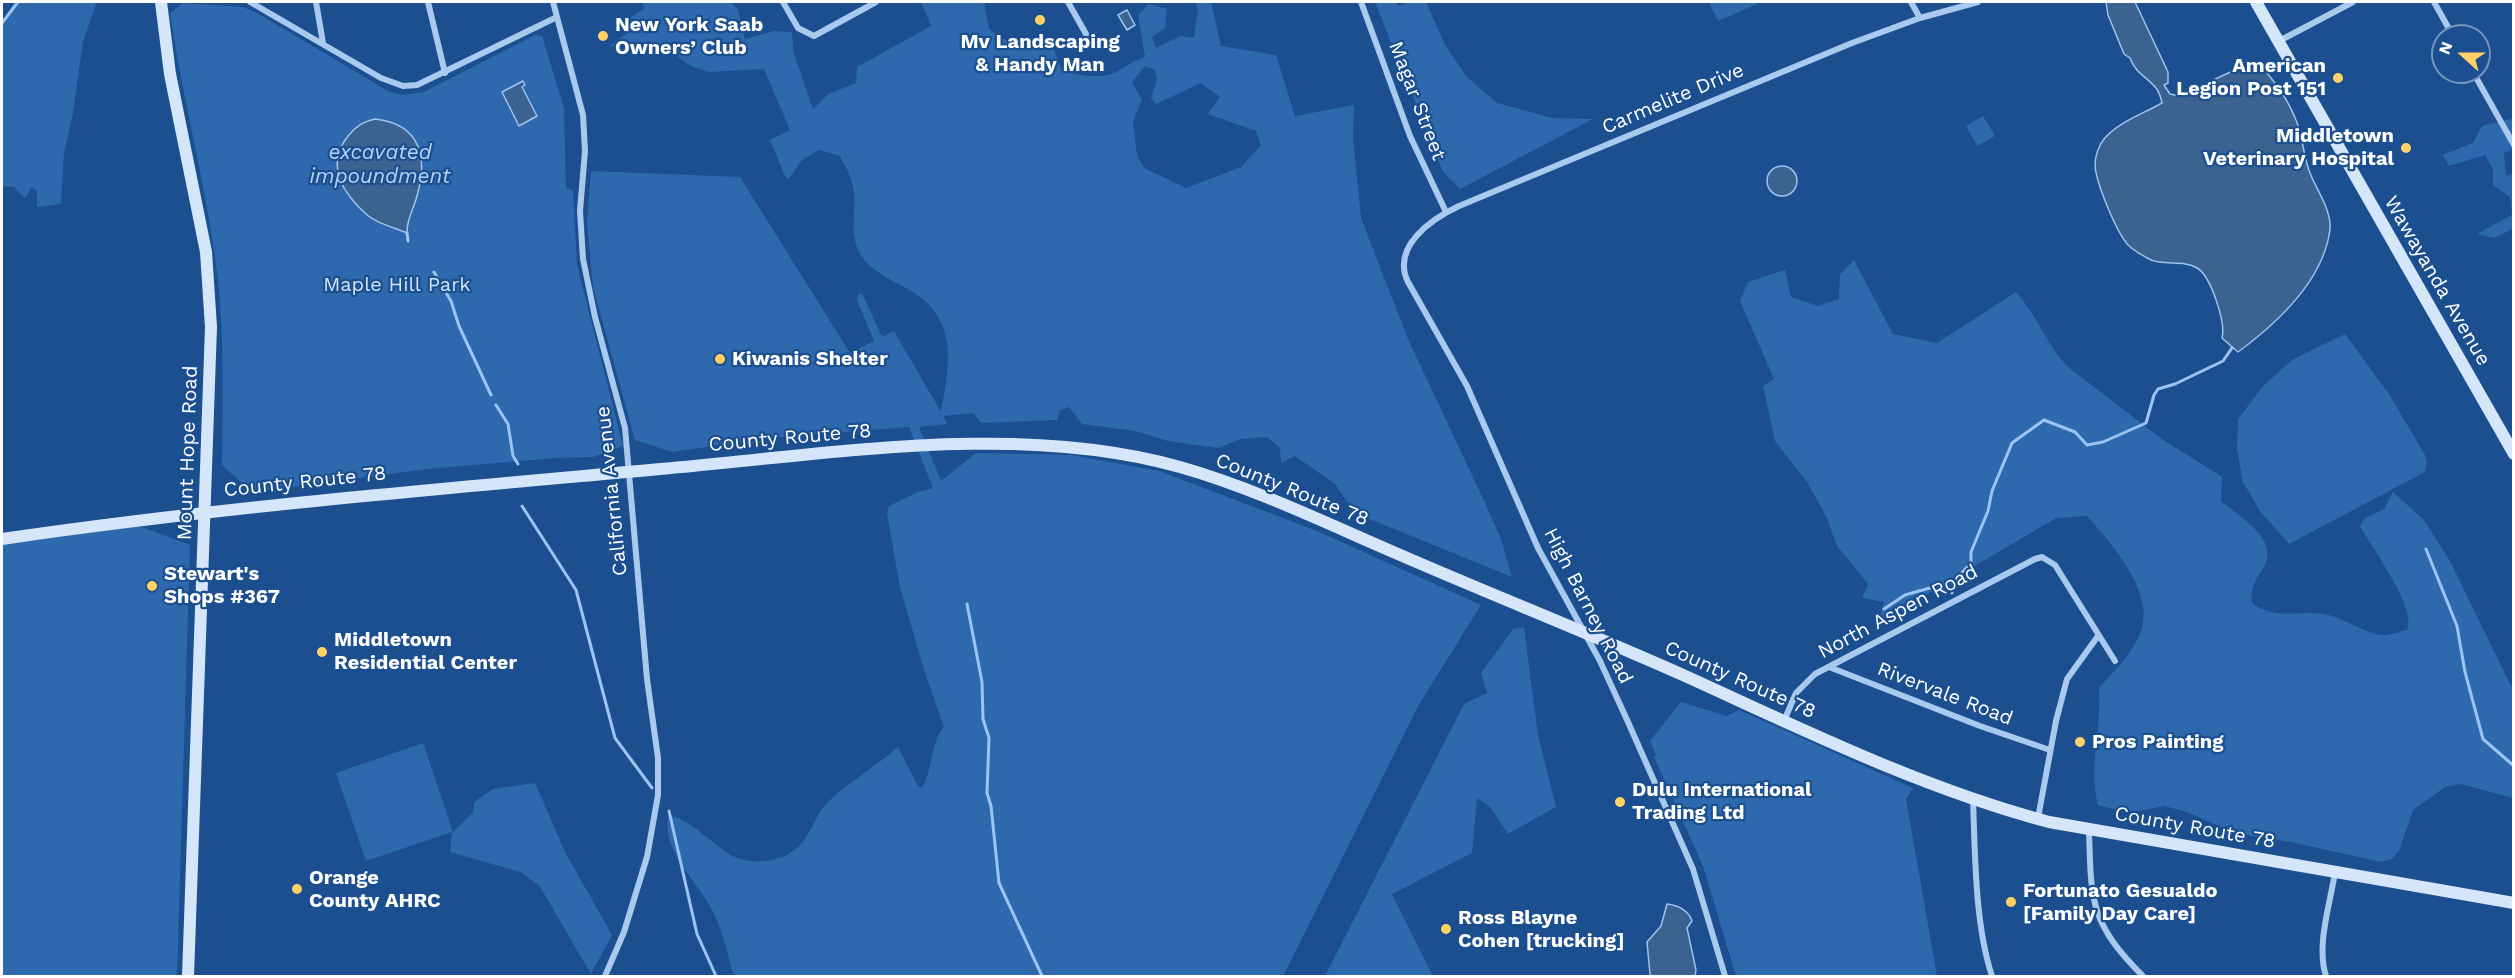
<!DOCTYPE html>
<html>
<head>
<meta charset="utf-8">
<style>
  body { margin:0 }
  #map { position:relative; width:2515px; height:978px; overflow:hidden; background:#1b4f8f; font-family:"Work Sans",sans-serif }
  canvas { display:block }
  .frame { position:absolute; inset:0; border:3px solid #fff; pointer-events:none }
  .north { position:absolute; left:2431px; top:24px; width:60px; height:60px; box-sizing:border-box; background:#1b4f8f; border:2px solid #7695bc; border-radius:50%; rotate:291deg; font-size:16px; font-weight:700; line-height:24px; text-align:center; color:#fff }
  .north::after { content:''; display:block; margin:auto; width:21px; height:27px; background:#ffd166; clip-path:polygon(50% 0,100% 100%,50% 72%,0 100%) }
</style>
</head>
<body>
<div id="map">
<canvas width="2515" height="978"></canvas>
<div class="frame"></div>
<div class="north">N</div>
</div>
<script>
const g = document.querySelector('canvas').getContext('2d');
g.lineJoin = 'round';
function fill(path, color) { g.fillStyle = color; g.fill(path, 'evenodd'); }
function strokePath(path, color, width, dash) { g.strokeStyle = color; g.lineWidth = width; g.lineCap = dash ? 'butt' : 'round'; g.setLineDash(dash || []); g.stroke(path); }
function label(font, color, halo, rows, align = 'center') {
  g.font = font + ' "Work Sans",sans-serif'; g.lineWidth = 4.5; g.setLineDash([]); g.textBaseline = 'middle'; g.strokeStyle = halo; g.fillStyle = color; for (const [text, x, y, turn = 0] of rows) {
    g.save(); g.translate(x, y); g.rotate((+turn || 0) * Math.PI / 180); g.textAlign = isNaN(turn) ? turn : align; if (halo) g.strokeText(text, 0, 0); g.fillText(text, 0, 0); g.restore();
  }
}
fill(new Path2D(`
  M14,2H97L83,41L73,113L64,153L61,204L37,207V191L32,187L25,198L14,187L2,186V24Z
  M642,2H731L738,10L745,39L774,31L792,32L793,51L813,109L828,94L856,83L857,67L931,26L921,2H984L989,29C1017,48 1020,50 1053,45C1055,52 1057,62 1061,67C1067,76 1102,78 1111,74C1124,69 1131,61 1145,57L1138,15L1149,4L1167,9L1165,28L1152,37L1156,48L1181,36L1194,38L1198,9L1195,2H1211L1221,46L1276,55L1295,116L1354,105L1353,138L1361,218L1408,339L1486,505L1501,539L1512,577L1355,513L1335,484L1295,456L1281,463L1280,448L1267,437L1241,439L1218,448L1168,441L1135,431L1082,424L1069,407L1060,410L1057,420L981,423L973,413L943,416L947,424L919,427L941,481L976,453L1071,455L1159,471L1317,531L1481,605L1418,706L1283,976H734C727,953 722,927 710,906C693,876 663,853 668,816C685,815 714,845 729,854C748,866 782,863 798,847C811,835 816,813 829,801C850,781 876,766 898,747L918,786L922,788C933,769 930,743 944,727L924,670L900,587L887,514L889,506L918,492L933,488L909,427L769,438L672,452L635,440L593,287L587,223L591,171L740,177L850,353L874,341L857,300L858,295L862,293L882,337L894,331L941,412C951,361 958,316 906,288C891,280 872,271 862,257C848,236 856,216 854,194C853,180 847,169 840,156L819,150L802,160L789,179L785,176L770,140L790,130L764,69L709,72L691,66L656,42L608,47L630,31L626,20L644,9ZM1145,66L1155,70L1157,79L1151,98L1156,104L1201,83L1220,97L1208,114L1256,131L1261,145L1241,167L1186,188L1144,168L1137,155L1133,122L1142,100L1132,82Z
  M1375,2H1395L1400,6L1410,2H1426L1445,45L1467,77L1497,103L1552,118L1593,119L1460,189L1443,172Z
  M1709,2H1756L1757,4L1718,21Z
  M183,3L243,7L257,13L388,91L401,95L424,92L535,35L542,36L564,108L566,188L573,190L577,265L623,446L593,457L554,458L428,469L252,492L222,465C223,389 225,312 212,237C200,162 181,88 170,13Z
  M1983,116L1995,136L1977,146L1966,126Z
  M2510,119L2513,120V149L2504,153L2506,176L2513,174V229L2494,238L2477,234L2512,215L2510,197L2493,185V169L2485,155L2449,166L2443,155L2473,143L2482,126Z
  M1854,260L1893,334L1937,343L2016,292C2037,315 2047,345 2068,367L2162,439L2222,477L2221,501C2242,519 2284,541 2261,572C2254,582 2250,590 2252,603C2280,623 2303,607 2332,616C2348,621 2364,632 2380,635C2389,636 2398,632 2407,630C2418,609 2371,547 2360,526L2365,518L2384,509L2393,492L2424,520L2450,561L2513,690V798L2461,784L2445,787L2413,810L2399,851L2392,859L2381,862L2291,842L2234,833L2187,812L2164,806L2129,813L2098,805C2088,767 2102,727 2099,688C2114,671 2135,651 2142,628C2153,590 2111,543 2087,516L2056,518L1878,623L1884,602L1862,598L1868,584L1837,546L1826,516L1807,482L1775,441L1763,386L1774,379L1740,301L1748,282L1785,270L1791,297L1818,306L1839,299L1840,274Z
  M2345,334L2389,394L2425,455L2427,464L2425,472L2289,544L2260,511L2243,482L2237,449L2238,419L2264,385L2292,360Z
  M139,526L190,545L177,976H2V542Z
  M1524,627L1538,735L1556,807L1508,834L1490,807L1477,798L1472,853L1392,894L1433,976H1325L1464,704L1487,693L1481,673L1513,629Z
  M1681,702L1727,716L1739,710L1913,788L1906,799L1937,976H1736L1703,866L1654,757L1656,755L1650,741Z
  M423,743L453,832L473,812L474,802L493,789L535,783L565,852L612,935L591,974L539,885L520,872L450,852L452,832L366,861L336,773Z`), '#2e69ad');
const water = new Path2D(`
  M2106,2H2135L2168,72V83L2164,85L2170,94L2179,96L2254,61C2262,64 2262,67 2267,73C2279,87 2289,102 2296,120C2303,136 2303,156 2310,173C2316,189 2332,211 2330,229C2324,280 2276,324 2238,352L2222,338C2226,323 2211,276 2197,268C2183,259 2162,267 2147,258C2142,255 2133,250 2128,245C2116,231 2096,183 2095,165C2095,156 2099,145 2104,139C2118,122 2143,114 2162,103C2161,98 2159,92 2156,88C2146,76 2136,74 2130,58L2124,54L2108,15Z
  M1127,10L1135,25L1127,30L1118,15Z
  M523,81L525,85L522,87L537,116L519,126L502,92Z
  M375,119C421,124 428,158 417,196C414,208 406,221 407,233C393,227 375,223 365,213C341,191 326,164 348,136C356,126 363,122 375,119Z
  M1767 181a15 15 0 1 1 30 0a15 15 0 1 1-30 0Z
  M1667,904C1678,905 1689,911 1692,921L1687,928L1696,970L1695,976H1652L1650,974L1647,942L1661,926Z`);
fill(water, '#3c6290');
strokePath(water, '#9cc4f0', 1.5);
strokePath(new Path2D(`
  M2,23L18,2
  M407,233L408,241
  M434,272L451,301L459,326L491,395
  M496,405L508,424L513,456L518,464
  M522,506L576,590L615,738L652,788
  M2426,549L2457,626L2465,672L2483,739L2514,766
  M1952,593L1954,581L1971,563V552L1988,511L1992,491L2012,443L2044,420L2075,432L2087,445L2103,442L2146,423L2154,395L2158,389L2175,384L2223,361L2232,348
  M967,604L982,682L983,719L989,738L987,793L991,806L999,883L1042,976
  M1884,609L1905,595L1954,581
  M669,811L697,934L716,976`), '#9cc4f0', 3);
strokePath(new Path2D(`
  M250,2L381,78L403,86L417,85L557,17
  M316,2L323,43
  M428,2L445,73
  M553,2L583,115L585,151L580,211L583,259L595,317L625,428L647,679L658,758V795L647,857L624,932L605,976
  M783,2L798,28L814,36L876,2
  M1068,2L1086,34
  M1361,2L1410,136L1446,212
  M1911,2L1920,18
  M2434,2L2453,36
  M2279,41L2353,2
  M2473,72L2514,145
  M1829,667L1980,726L2050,750
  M1784,721L1796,693L1815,674L2035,559L2042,557L2055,565L2115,661
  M1973,799C1975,854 1975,925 1992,976
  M2038,818L2056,721L2067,679L2098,636
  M2089,830C2091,902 2090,923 2143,976
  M1725,976L1693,869L1628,722L1600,661L1538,548L1467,386L1408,282C1391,247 1431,219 1459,206L1852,43L1920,18L1978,2
  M2326,976C2316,946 2330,905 2335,872`), '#a9c9ee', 6);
strokePath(new Path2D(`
  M161,2L170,74L206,252L211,327L188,976
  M2256,2L2514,454
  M2,539C220,507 440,489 660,469C826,455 1017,421 1180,467C1254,488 1326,523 1398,554C1492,595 1589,633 1683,675C1802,729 1921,788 2049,822L2514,903`), '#d6e6fa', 12);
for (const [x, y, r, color] of [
  [1040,20,6,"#ffd166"],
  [603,36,6,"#ffd166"],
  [2338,78,6,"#ffd166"],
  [2406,148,6,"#ffd166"],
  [720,359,6,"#ffd166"],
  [152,586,6,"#ffd166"],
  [322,652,6,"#ffd166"],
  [2080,742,6,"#ffd166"],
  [1620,802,6,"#ffd166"],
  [297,889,6,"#ffd166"],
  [2011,902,6,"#ffd166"],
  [1446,929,6,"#ffd166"]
]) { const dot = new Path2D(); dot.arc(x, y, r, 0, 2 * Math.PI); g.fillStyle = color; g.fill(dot); strokePath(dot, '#1b4f8f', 2); }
label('bold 20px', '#fff', '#1b4f8f', [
  ["New York Saab",615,25],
  ["Owners’ Club",615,48],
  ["Mv Landscaping",1040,42,"center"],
  ["& Handy Man",1040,65,"center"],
  ["American",2326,66,"right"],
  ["Legion Post 151",2326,89,"right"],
  ["Middletown",2394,136,"right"],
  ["Veterinary Hospital",2394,159,"right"],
  ["Kiwanis Shelter",732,359],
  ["Stewart's",164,574],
  ["Shops #367",164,597],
  ["Middletown",334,640],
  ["Residential Center",334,663],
  ["Pros Painting",2092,742],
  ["Dulu International",1632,790],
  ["Trading Ltd",1632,813],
  ["Orange",309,878],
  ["County AHRC",309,901],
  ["Fortunato Gesualdo",2023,891],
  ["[Family Day Care]",2023,914],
  ["Ross Blayne",1458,918],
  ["Cohen [trucking]",1458,941]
], 'left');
label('20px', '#fff', '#1b4f8f', [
  ["Carmelite Drive",1673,99,-23],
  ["Magar Street",1417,101,69],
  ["Wawayanda Avenue",2437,281,60],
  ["County Route 78",790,438,-5],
  ["Mount Hope Road",188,453,-88],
  ["County Route 78",305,482,-6],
  ["County Route 78",1292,490,22],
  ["California Avenue",612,491,-96],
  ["High Barney Road",1588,606,63],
  ["North Aspen Road",1898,612,-28],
  ["County Route 78",1740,680,24],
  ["Rivervale Road",1945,694,21],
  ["County Route 78",2195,828,10]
]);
label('20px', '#cfe3fa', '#1b4f8f', [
  ["Maple Hill Park",397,285]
]);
label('italic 21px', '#b5d3f5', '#1b4f8f', [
  ["excavated",380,153],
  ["impoundment",380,177]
]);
</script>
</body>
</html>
